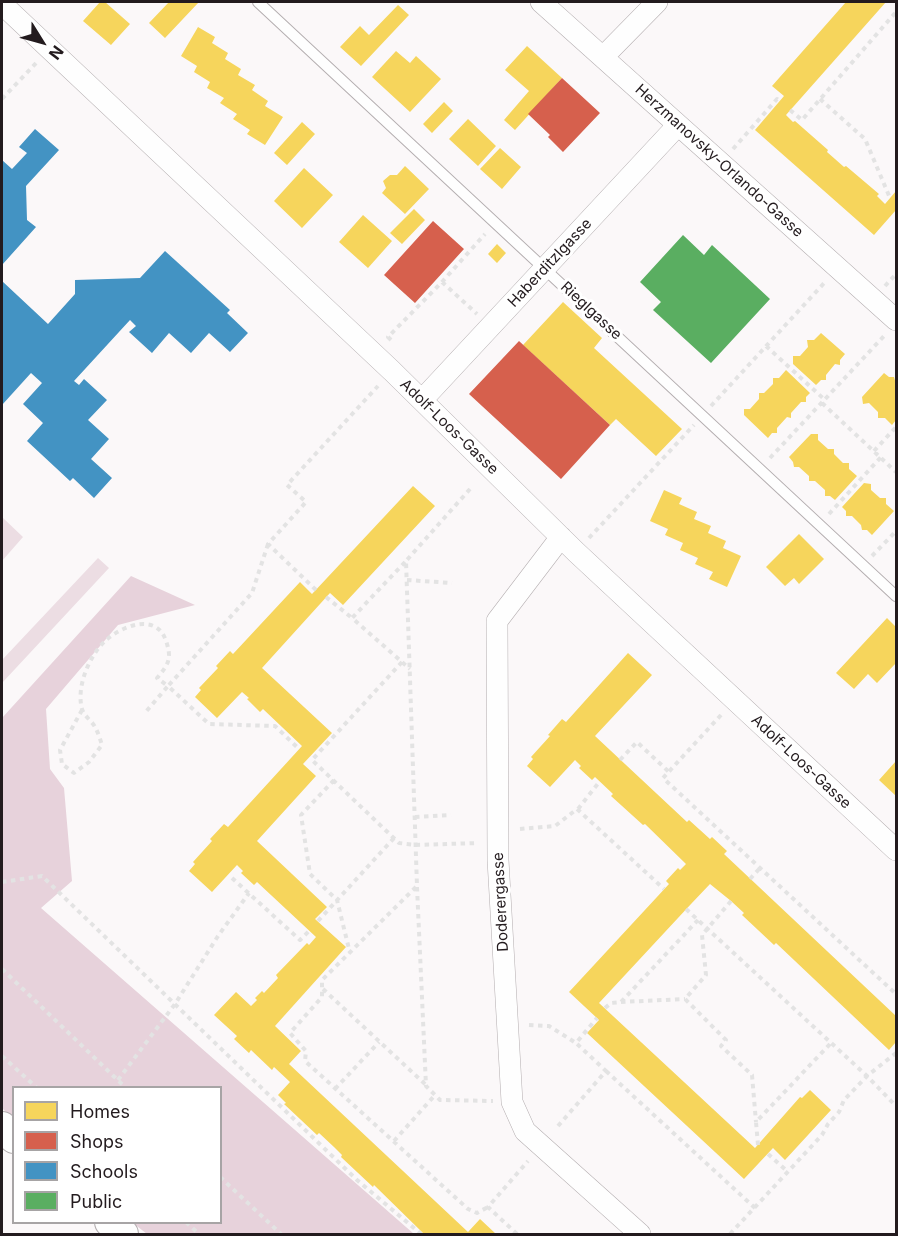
<!DOCTYPE html>
<html>
<head>
<meta charset="utf-8">
<style>
  body { margin:0 }
  #map { position:relative; width:898px; height:1236px; overflow:hidden; background:#fbf8f9; font-family:Inter,sans-serif }
  canvas { display:block }
  .frame { position:absolute; inset:0; border:3px solid #231b1e; pointer-events:none }
  .legend { position:absolute; left:12px; top:1086px; width:210px; height:138px; box-sizing:border-box; background:#fff; border:2px solid #a7a4a5; margin:0; padding:8px 10px; list-style:none; font-size:18px; color:#231b1e }
  .legend li { display:flex; align-items:center; gap:12px; height:30px }
  .legend b { width:30px; border:2px solid #a7a4a5 }
  .north { position:absolute; left:12px; top:12px; width:60px; height:60px; -webkit-text-stroke:4px #fff; paint-order:stroke; rotate:127deg; font-size:16px; font-weight:700; line-height:24px; text-align:center; color:#231b1e }
  .north::after { content:''; display:block; margin:auto; width:21px; height:27px; background:#231b1e; clip-path:polygon(50% 0,100% 100%,50% 72%,0 100%) }
</style>
</head>
<body>
<div id="map">
<canvas width="898" height="1236"></canvas>
<div class="frame"></div>
<ul class="legend">
<li><b style="height:16px;background:#f6d55c"></b>Homes</li>
<li><b style="height:16px;background:#d6604d"></b>Shops</li>
<li><b style="height:16px;background:#4393c3"></b>Schools</li>
<li><b style="height:16px;background:#5aae61"></b>Public</li>
</ul>
<div class="north">N</div>
</div>
<script>
const g = document.querySelector('canvas').getContext('2d');
g.lineJoin = 'round';
function fill(path, color) { g.fillStyle = color; g.fill(path, 'evenodd'); }
function strokePath(path, color, width, dash) { g.strokeStyle = color; g.lineWidth = width; g.lineCap = dash ? 'butt' : 'round'; g.setLineDash(dash || []); g.stroke(path); }
function label(font, color, halo, rows, align = 'center') {
  g.font = font + ' Inter,sans-serif'; g.lineWidth = 6; g.setLineDash([]); g.textBaseline = 'middle'; g.strokeStyle = halo; g.fillStyle = color; for (const [text, x, y, turn = 0] of rows) {
    g.save(); g.translate(x, y); g.rotate((+turn || 0) * Math.PI / 180); g.textAlign = isNaN(turn) ? turn : align; if (halo) g.strokeText(text, 0, 0); g.fillText(text, 0, 0); g.restore();
  }
}
fill(new Path2D(`
  M2,517L23,537L2,561Z
  M98,558L109,568L2,683V660Z`), '#ecdde3');
fill(new Path2D(`
  M131,576L195,605L118,625L46,709L50,769L64,788L72,881L41,908L414,1234H147L133,1223L220,1222V1088H14L13,1119L2,1108V718Z`), '#e7d2db');
fill(new Path2D(`
  M100,2H105L130,24L111,45L83,21Z
  M169,2H199L165,38L149,23Z
  M846,2H886L786,115L793,122L795,121L828,150L827,152L835,159L844,167L846,166L879,194L877,196L885,204L896,191V210L874,235L755,130L784,96L772,86Z
  M398,5L409,15L361,66L340,47L360,26L369,35Z
  M198,27L215,37L212,43L228,53L225,59L241,69L238,75L255,85L252,90L268,101L265,106L283,117L265,145L247,134L250,130L233,119L237,114L220,103L224,98L207,88L210,82L194,72L197,66L181,56Z
  M527,46L562,78L515,130L504,120L529,91L505,70Z
  M396,51L410,63L416,56L441,79L410,112L372,77Z
  M444,102L453,111L432,133L423,124Z
  M468,119L496,146L478,166L449,139Z
  M302,122L315,134L287,165L274,153Z
  M500,148L521,167L502,189L480,169Z
  M405,166L429,189L405,214L382,193L386,188L383,181L390,175H397Z
  M304,168L333,195L302,228L274,201Z
  M414,209L425,220L402,244L390,233Z
  M363,215L392,241L368,268L339,242Z
  M497,244L506,253L497,263L488,254Z
  M563,302L602,338L594,348L682,429L656,456L616,419L610,425L523,345Z
  M821,333L845,354L840,360V365L835,364L826,375V380H821L816,385L793,364V356H800L808,347L807,340H814Z
  M786,370L810,393L806,397V402H801L791,413V418L787,417L777,428V433H772L768,438L744,415V409H750L759,399V393H764L773,384V378H779Z
  M884,373L889,377H894L896,384V420L892,425L885,418H878V412L869,403L863,404L862,397Z
  M811,434H818V440L828,449H834V454L843,463H849V469L857,476L835,500L830,496H825V490L815,481H809V476L799,467H794L793,462L789,457Z
  M864,483L871,484V490L880,498H886V504L894,511L872,535L867,530H862L861,525L852,516H846V511L842,507Z
  M413,486L435,506L343,605L330,593L262,668L332,733L303,764L316,776L257,841L327,907L315,919L346,947L275,1026L301,1051L289,1064L468,1232L480,1219L496,1234H452L450,1233L449,1234H424L374,1185L373,1187L341,1157L342,1155L334,1147L319,1133L317,1135L284,1104L286,1103L278,1095L290,1082L274,1067L272,1070L251,1050L249,1053L234,1039L237,1036L214,1015L236,992L251,1006L257,1000L255,998L262,991L264,993L278,978L276,975L307,943L309,945L316,937L257,882L254,885L241,873L243,871L237,865L212,892L189,871L195,864L193,862L212,841L210,839L224,824L228,827L302,746L263,709L260,712L247,699L249,698L242,692L217,718L195,697L201,690L199,688L218,668L216,666L230,651L233,654L300,582L312,594Z
  M664,490L682,498L679,504L697,512L694,519L711,526L708,533L726,541L723,548L741,556L727,587L709,579L713,572L695,564L698,558L680,550L683,543L665,535L668,529L650,521Z
  M799,534L824,559L799,584L794,578L785,586L766,567Z
  M887,618L896,627V663L877,683L868,674L854,689L836,673Z
  M628,653L652,675L595,736L687,822L689,820L710,839L712,837L727,851L724,854L896,1016V1042L889,1050L776,943L774,945L742,915L744,913L731,901L710,884L691,904L599,1003L755,1148L800,1097L802,1098L810,1090L831,1110L785,1160L773,1148L744,1179L587,1033L599,1020L569,992L669,884L666,881L678,868L680,870L686,864L645,824L643,825L611,796L613,794L595,777L592,780L579,768L581,766L575,760L550,787L527,766L533,759L531,757L550,736L548,735L562,719L566,722Z
  M896,761V796L879,780Z`), '#f6d55c');
fill(new Path2D(`
  M562,78L600,113L563,152L548,137L550,135L528,114Z
  M433,221L464,249L415,303L384,275Z
  M519,341L610,425L561,479L469,394Z`), '#d6604d');
fill(new Path2D(`
  M35,129L59,150L26,186L27,220L36,227L2,265V160L12,169L27,153L19,147Z
  M165,251L230,310L227,313L248,333L230,352L209,333L191,353L169,333L152,353L129,332L136,326L130,320L74,381L79,385L84,379L107,400L88,420L109,439L91,459L112,478L94,498L73,478L70,481L27,441L43,423L23,404L42,383L31,373L2,405V281L48,324L75,294V280L140,278Z`), '#4393c3');
fill(new Path2D(`
  M683,235L704,255L712,245L770,299L711,363L653,310L661,302L640,282Z`), '#5aae61');
const lane = new Path2D(`
  M258,2L896,596`);
const street = new Path2D(`
  M541,2L896,320
  M2,4L392,371L576,552L896,850
  M603,57L657,2
  M422,400L678,125
  M561,537L497,621L498,860L512,1102L525,1131L640,1234`);
const secondary = new Path2D(`
  M2,1127L14,1138
  M110,1222L123,1234`);
strokePath(lane, '#b4aeb0', 12);
strokePath(street, '#b4aeb0', 22);
strokePath(secondary, '#b4aeb0', 32);
strokePath(new Path2D(`
  M2,99L36,63
  M820,99L865,139L890,198
  M790,110L802,120L896,12
  M733,149L777,99L780,101
  M442,282L477,314
  M885,286L896,274
  M391,340L388,337L442,282L485,234
  M766,346L825,400
  M822,403L896,472
  M711,406L826,281
  M874,451L896,427
  M770,458L884,336
  M470,489L406,561L417,886L322,980V997L290,1033L306,1051L305,1061L468,1209L477,1213L488,1207
  M829,514L881,457
  M589,538L694,425
  M268,544L252,593L168,686L209,724L275,726L299,749
  M872,556L896,531
  M405,562L352,618L410,669
  M407,580L452,583
  M316,590L268,544L306,502L287,485L378,386
  M326,597L352,618
  M402,662L312,760L399,843L416,845L478,843
  M82,710L60,750L62,764L74,773L89,762L102,745C100,739 98,732 95,727C92,721 84,716 82,709C76,687 89,656 105,641C121,626 157,612 166,641C172,658 169,664 157,678L168,686L144,714
  M721,715L663,778L896,994
  M620,760L637,742L669,772
  M334,780L301,815L310,874L337,900L350,953
  M578,809L600,781
  M415,817L451,815
  M520,829L555,826L577,809L664,889
  M232,878L300,940L309,931
  M750,879L760,868
  M2,882L42,876L357,1180L421,1234
  M417,887L426,1086L440,1100L493,1101
  M731,901L702,935L706,975L685,999L726,1040L721,1046L752,1075L756,1122
  M686,909L867,1076L896,1106
  M318,921L394,838
  M2,969L126,1088
  M323,989L426,1085
  M621,1002L685,999
  M605,1008L611,1003L621,1002L698,920
  M529,1025L549,1026L576,1043
  M2,1056L37,1088
  M606,1071L755,1208
  M118,1080L175,1004L218,936L249,893
  M335,1089L379,1042
  M558,1126L606,1071L576,1043L597,1018
  M394,1141L435,1095
  M758,1145L756,1122L831,1043
  M768,1154L788,1172
  M220,1177L281,1234
  M186,1222L199,1234
  M517,1234L488,1207L528,1161
  M730,1234L822,1135L828,1124L839,1112L844,1100L867,1076L896,1053`), '#e3e3e3', 4, [4.5, 4.5]);
strokePath(lane, '#fefefe', 10);
strokePath(street, '#fefefe', 21);
strokePath(secondary, '#fefefe', 30);
label('15px', '#231b1e', '#fff', [
  ["Herzmanovsky-Orlando-Gasse",719,161,42],
  ["Haberditzlgasse",550,263,-47],
  ["Rieglgasse",591,311,43],
  ["Adolf-Loos-Gasse",449,427,44],
  ["Adolf-Loos-Gasse",801,762,43],
  ["Doderergasse",501,902,-93]
]);
</script>
</body>
</html>
